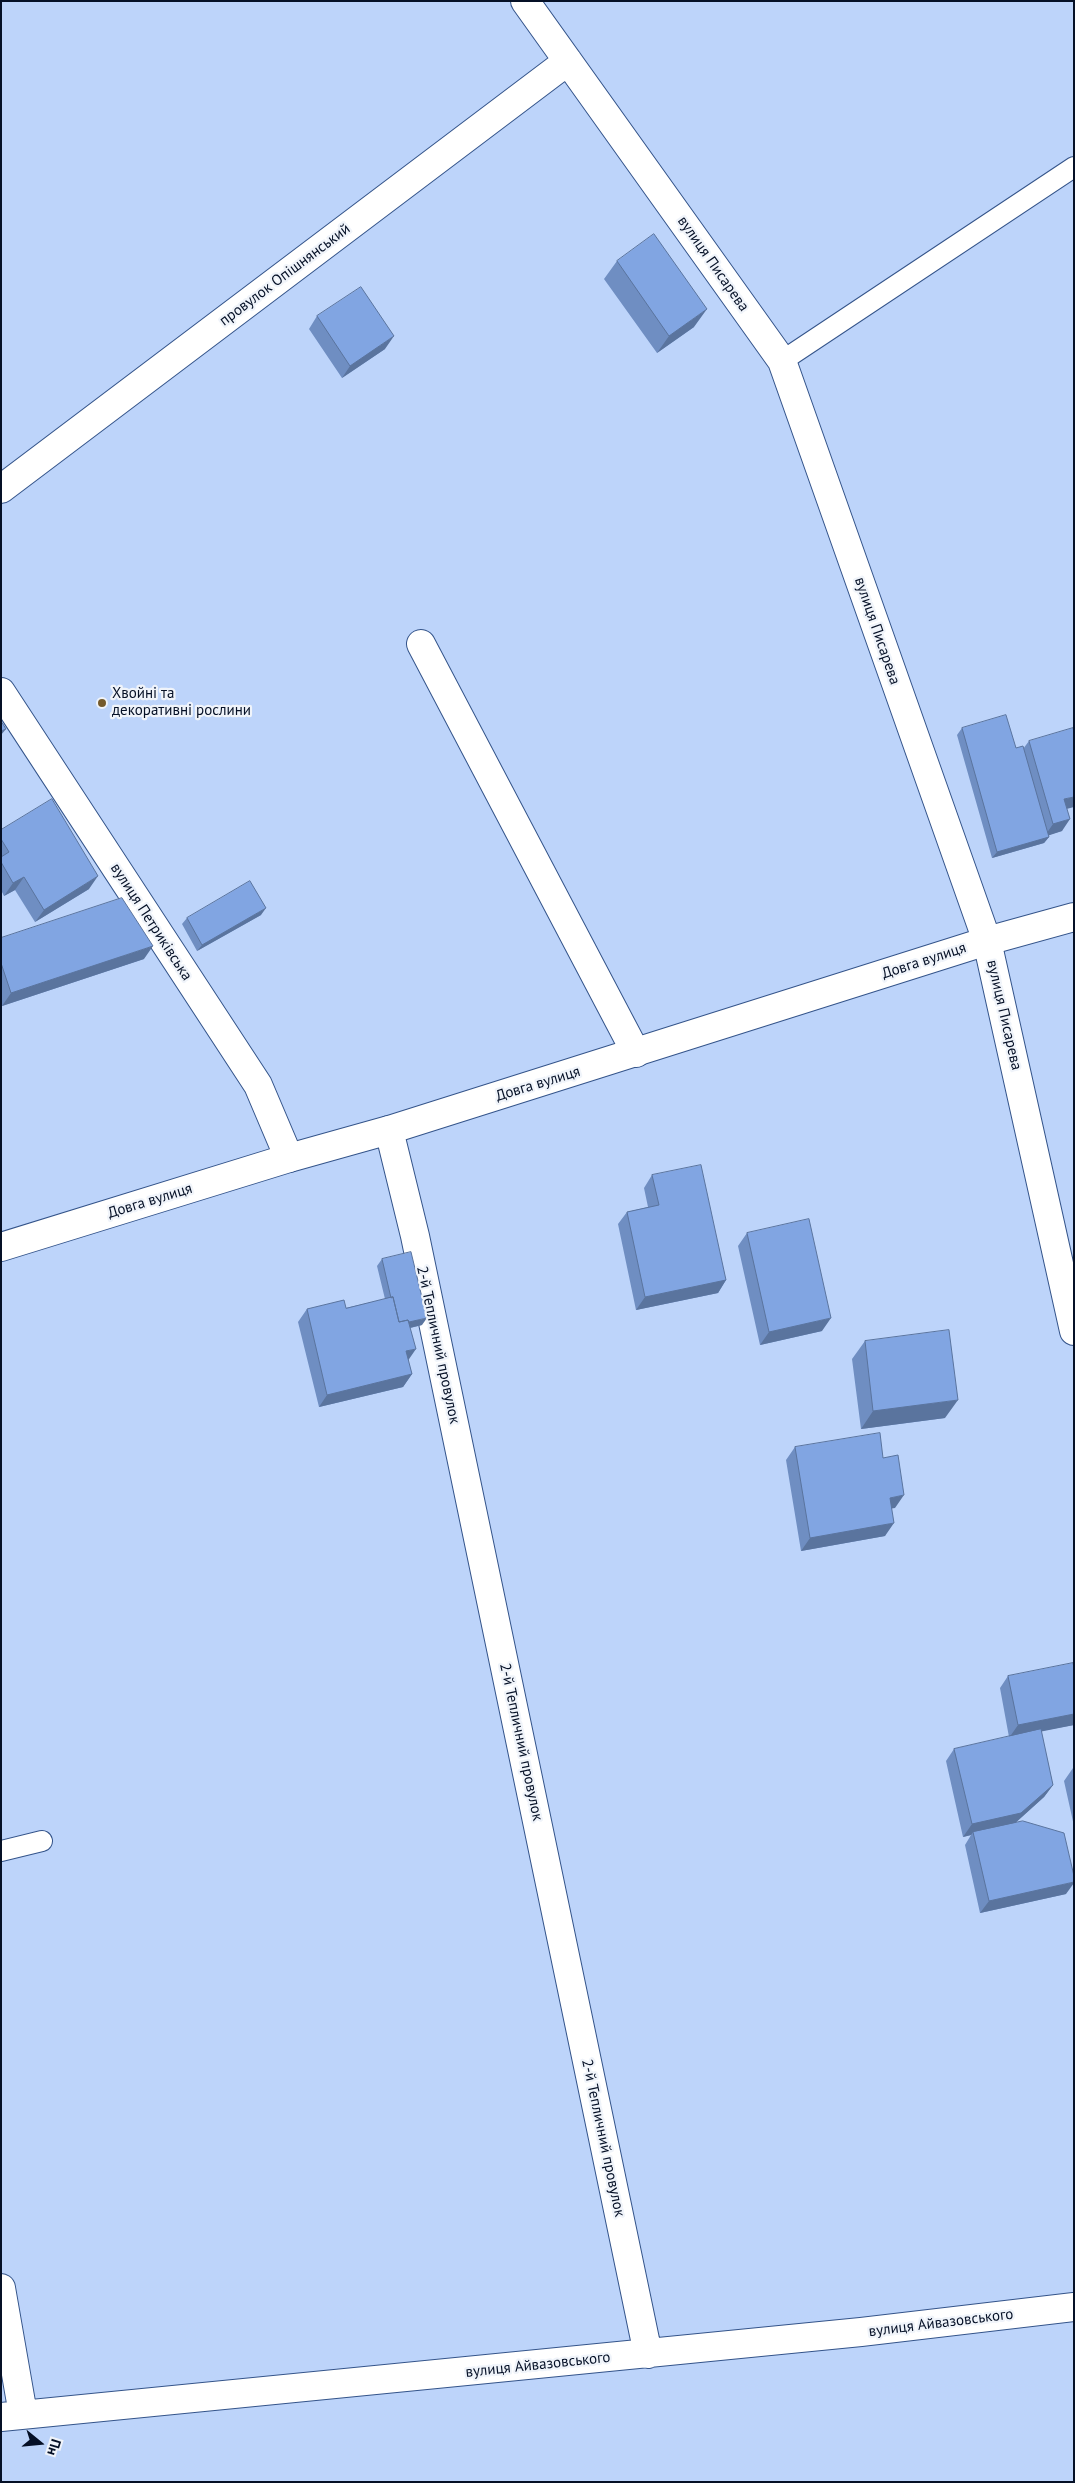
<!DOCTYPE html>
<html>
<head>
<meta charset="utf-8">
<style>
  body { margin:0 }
  #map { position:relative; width:1075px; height:2483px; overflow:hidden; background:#bdd4fa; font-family:"PT Sans",sans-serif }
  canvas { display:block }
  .frame { position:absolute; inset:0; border:2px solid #051026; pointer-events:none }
  .north { position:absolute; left:15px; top:2418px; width:50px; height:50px; -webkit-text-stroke:4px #f0f4fa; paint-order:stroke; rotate:107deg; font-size:14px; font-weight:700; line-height:20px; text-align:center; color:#051026 }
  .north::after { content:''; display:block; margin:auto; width:18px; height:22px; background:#051026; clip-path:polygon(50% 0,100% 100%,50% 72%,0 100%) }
</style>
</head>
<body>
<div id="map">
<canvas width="1075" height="2483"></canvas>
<div class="frame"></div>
<div class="north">Пн</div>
</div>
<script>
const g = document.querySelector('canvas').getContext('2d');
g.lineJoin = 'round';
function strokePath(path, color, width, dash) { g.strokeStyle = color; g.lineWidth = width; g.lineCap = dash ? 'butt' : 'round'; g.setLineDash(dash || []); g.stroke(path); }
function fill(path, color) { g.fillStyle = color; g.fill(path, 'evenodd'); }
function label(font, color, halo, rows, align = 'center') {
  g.font = font + ' "PT Sans",sans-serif'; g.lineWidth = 4.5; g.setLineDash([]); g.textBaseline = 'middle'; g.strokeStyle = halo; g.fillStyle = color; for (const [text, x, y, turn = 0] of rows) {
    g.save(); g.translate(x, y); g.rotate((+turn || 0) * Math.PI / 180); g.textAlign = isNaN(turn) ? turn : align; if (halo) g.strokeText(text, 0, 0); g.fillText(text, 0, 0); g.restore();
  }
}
const lane = new Path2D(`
  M782,361L1074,167
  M1,1851L42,1841`);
const street = new Path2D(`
  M525,1L782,361L987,941L1074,1331
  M1,489L568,61
  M421,644L636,1053
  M1,692L258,1085L289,1158
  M389,1130L415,1236L648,2354
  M1,2288L23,2414
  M1,2417L861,2332L1074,2307`);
const secondary = new Path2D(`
  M1,1247L289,1158L389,1130L987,941L1074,917`);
strokePath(lane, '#34548a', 22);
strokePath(street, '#34548a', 30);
strokePath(secondary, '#34548a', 30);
strokePath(lane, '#fff', 20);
strokePath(street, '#fff', 28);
strokePath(secondary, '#fff', 28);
fill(new Path2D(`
  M617,261L694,327L657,353L604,279Z
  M317,316L385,349L342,378L309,329Z
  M962,728L1016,748L1023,749L1029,741L1067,809L1062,831L1048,835L1049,837L1044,843L992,858L957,735Z
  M1,830L89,889L35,922L15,890L4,896L1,890Z
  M261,915L197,951L182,924L187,918Z
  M1,938L144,959L2,1006L1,1003Z
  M652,1175L726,1280L718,1293L636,1310L618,1224L627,1212L648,1207L644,1188Z
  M747,1233L822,1331L760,1345L738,1246Z
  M382,1259L422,1325L410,1328L408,1360L412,1374L403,1387L319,1407L298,1322L307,1309L346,1308L385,1299L377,1266Z
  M865,1341L945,1418L861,1429L852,1359Z
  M795,1447L883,1458L895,1508H892L885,1536L801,1551L786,1460Z
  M1074,1668V1725L1041,1731L1053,1785L1044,1797L1016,1822L1066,1894L980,1913L965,1845L971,1835L963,1837L946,1761L954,1749L1009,1737L1000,1688L1008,1676Z
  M1073,1768H1074V1826L1064,1781Z`), '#6f8ec2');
fill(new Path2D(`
  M707,309L694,327L657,353L669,336Z
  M394,336L385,349L342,378L350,366Z
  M6,729L1,735V731Z
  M1074,797V807L1055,812L1064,799Z
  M1070,819L1062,831L1044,837L1053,824Z
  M1049,837L1044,843L992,858L997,852Z
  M98,876L89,889L35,922L44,910Z
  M24,877L15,890L4,896L13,883Z
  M266,908L261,915L197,951L202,945Z
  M153,946L144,959L2,1006L11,993Z
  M726,1280L718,1293L636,1310L645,1297Z
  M427,1318L422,1325L393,1332L397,1325Z
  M831,1318L822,1331L760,1345L769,1332Z
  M416,1349L407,1362L406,1351Z
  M412,1374L403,1387L319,1407L327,1395Z
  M958,1400L945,1418L861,1429L873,1411Z
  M904,1495L895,1508L881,1510L890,1498Z
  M894,1523L885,1536L801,1551L810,1538Z
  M1074,1714V1725L1009,1738L1018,1725Z
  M1053,1785L1044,1797L1012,1826L973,1832L971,1835L963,1837L972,1824Z
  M1074,1882V1883L1066,1894L980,1913L989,1901Z`), '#5a749e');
const building = new Path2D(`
  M654,234L707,309L669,336L617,261Z
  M361,287L394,336L350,366L317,316Z
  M1006,715L1016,748L1023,746L1049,837L997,852L962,728Z
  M1,721L6,729L1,731Z
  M1073,728L1074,732V797L1064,799L1070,819L1053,824L1029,741Z
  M52,799L98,876L44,910L24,877L13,883L1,862V857L9,852L1,839V830Z
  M250,881L266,908L202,945L187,918Z
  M122,898L153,946L11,993L1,963V938Z
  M701,1165L726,1280L645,1297L627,1212L659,1205L652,1175Z
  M809,1219L831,1318L769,1332L747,1233Z
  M411,1252L427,1318L409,1322L408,1320L399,1322L393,1297L391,1298L382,1259Z
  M393,1297L399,1322L408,1320L416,1349L406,1351L412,1374L327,1395L307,1309L344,1300L346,1308Z
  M949,1330L958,1400L873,1411L865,1341Z
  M880,1433L883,1458L898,1455L904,1495L890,1498L894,1523L810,1538L795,1447Z
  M1073,1663L1074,1668V1714L1018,1725L1008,1676Z
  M1041,1729L1053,1785L1021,1813L972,1824L954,1749Z
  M1023,1821L1064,1833L1074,1876V1882L989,1901L973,1832Z`);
fill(building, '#81a5e2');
strokePath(building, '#5a749e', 1);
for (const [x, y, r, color] of [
  [102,703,5,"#745a2c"]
]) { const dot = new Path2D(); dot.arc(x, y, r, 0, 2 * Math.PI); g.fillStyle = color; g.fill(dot); strokePath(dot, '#f0f4fa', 2); }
label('15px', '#051026', '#f0f4fa', [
  ["вулиця Писарева",713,264,55],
  ["провулок Опішнянський",285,275,-37],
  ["вулиця Писарева",877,631,71],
  ["вулиця Петриківська",151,922,57],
  ["Довга вулиця",924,961,-18],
  ["вулиця Писарева",1004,1015,77],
  ["Довга вулиця",538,1084,-17],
  ["Довга вулиця",150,1201,-17],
  ["2-й Тепличний провулок",438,1345,78],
  ["2-й Тепличний провулок",521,1742,78],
  ["2-й Тепличний провулок",603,2138,78],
  ["вулиця Айвазовського",941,2323,-7],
  ["вулиця Айвазовського",538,2365,-6]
]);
label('15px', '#051026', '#f0f4fa', [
  ["Хвойні та",112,694],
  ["декоративні рослини",112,711]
], 'left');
</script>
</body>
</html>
